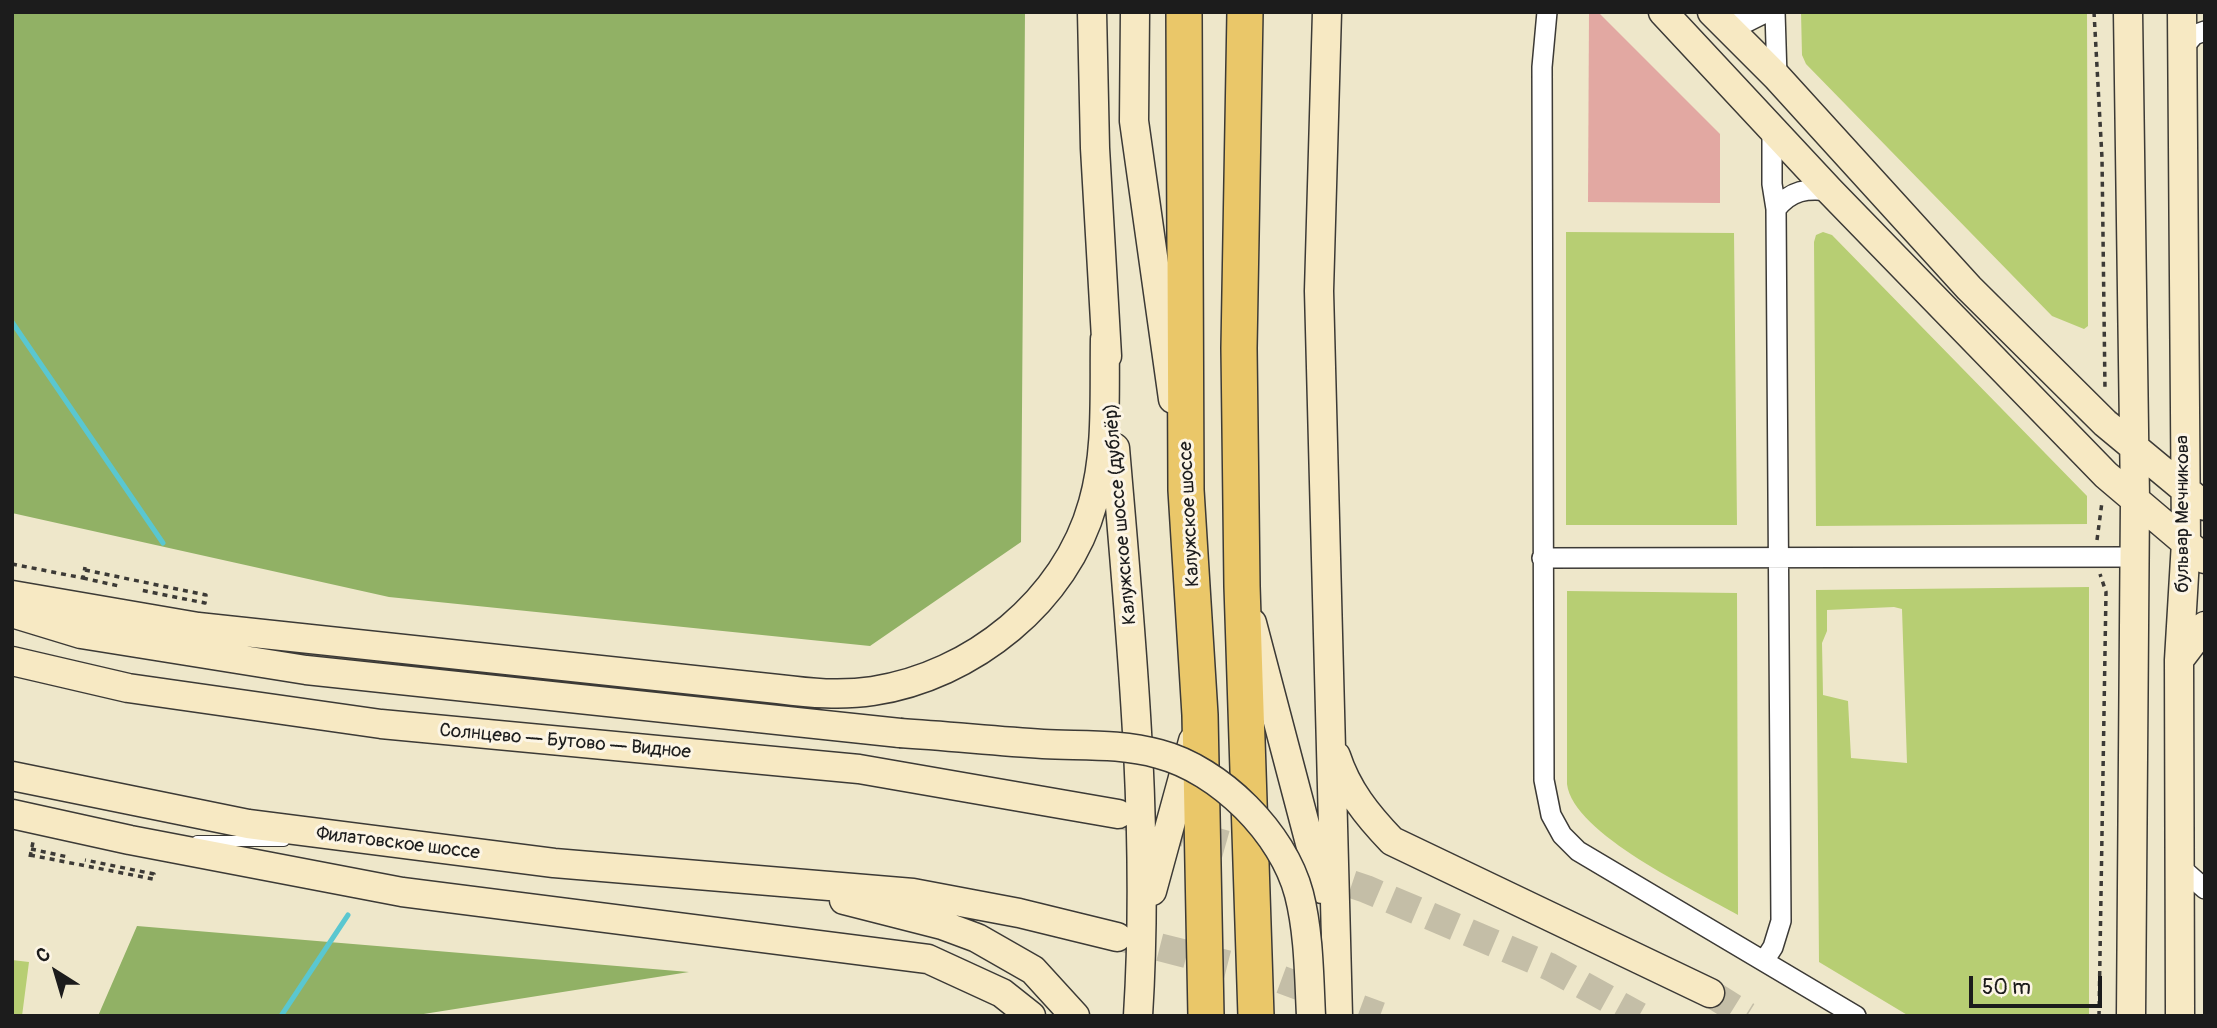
<!DOCTYPE html>
<html>
<head>
<meta charset="utf-8">
<style>
  body { margin:0 }
  #map { position:relative; width:2217px; height:1028px; overflow:hidden; background:#eee7ca; font-family:Pangolin,sans-serif }
  canvas { display:block }
  .frame { position:absolute; inset:0; border:14px solid #1c1c1c; pointer-events:none }
  .north { position:absolute; left:21px; top:937px; width:70px; height:70px; -webkit-text-stroke:5px #fcf5e5; paint-order:stroke; rotate:323deg; font-size:19px; font-weight:700; line-height:28px; text-align:center; color:#1c1c1c }
  .north::after { content:''; display:block; margin:auto; width:24px; height:32px; background:#1c1c1c; clip-path:polygon(50% 0,100% 100%,50% 72%,0 100%) }
  .scale { position:absolute; left:1969px; top:976px; width:133px; height:32px; box-sizing:border-box; border:4px solid #1c1c1c; border-top:0; padding-left:9px; font-size:21px; line-height:24px; white-space:nowrap; color:#1c1c1c; -webkit-text-stroke:5px #fcf5e5; paint-order:stroke }
</style>
</head>
<body>
<div id="map">
<canvas width="2217" height="1028"></canvas>
<div class="frame"></div>
<div class="north">С</div>
<div class="scale">50 m</div>
</div>
<script>
const g = document.querySelector('canvas').getContext('2d');
g.lineJoin = 'round';
function fill(path, color) { g.fillStyle = color; g.fill(path, 'evenodd'); }
function strokePath(path, color, width, dash) { g.strokeStyle = color; g.lineWidth = width; g.lineCap = dash ? 'butt' : 'round'; g.setLineDash(dash || []); g.stroke(path); }
function label(font, color, halo, rows, align = 'center') {
  g.font = font + ' Pangolin,sans-serif'; g.lineWidth = 6; g.setLineDash([]); g.textBaseline = 'middle'; g.strokeStyle = halo; g.fillStyle = color; for (const [text, x, y, turn = 0] of rows) {
    g.save(); g.translate(x, y); g.rotate((+turn || 0) * Math.PI / 180); g.textAlign = isNaN(turn) ? turn : align; if (halo) g.strokeText(text, 0, 0); g.fillText(text, 0, 0); g.restore();
  }
}
fill(new Path2D(`
  M1801,12H2087L2088,326L2084,329L2052,316L1806,64L1802,55Z
  M1566,232L1734,233L1737,525H1566Z
  M1823,232L1832,235L2087,496V524L1816,526L1814,242L1816,235Z
  M2089,587V1016H1909L1819,962L1816,590ZM1894,607L1902,609L1907,763L1851,758L1848,701L1823,695L1822,643L1827,631V610Z
  M1567,591L1737,593L1738,915C1695,890 1573,834 1567,784Z
  M12,960L29,962L22,1016H12Z`), '#b7ce73');
fill(new Path2D(`
  M12,12H1025L1021,542L870,646L389,597L12,513Z
  M137,926L689,972L411,1016H98Z`), '#91b165');
strokePath(new Path2D(`
  M12,322L163,543
  M281,1016L348,915`), '#5ac7d0', 5);
fill(new Path2D(`
  M1589,12H1598L1720,134V203L1588,202Z`), '#e2a8a2');
strokePath(new Path2D(`
  M1118,814L1267,856
  M1312,871L1366,889L1550,967L1639,1016
  M1119,937L1266,974L1380,1016
  M1710,993L1747,1016`), '#c4bea7', 28, [28, 14]);
const lane = new Path2D(`
  M197,841H284`);
const street = new Path2D(`
  M1547,12L1542,67L1544,780L1551,815L1562,835L1578,851L1856,1016
  M1775,12L1777,77
  M1722,23L1747,22L1767,12
  M2182,49L2194,35L2205,31
  M1776,209C1791,190 1807,188 1830,191
  M1542,558L2134,557
  M2180,867L2205,889
  M1764,961L1773,947L1781,921L1776,209L1772,184V129`);
const secondary = new Path2D(`
  M1092,12L1095,148L1107,356
  M1135,12L1134,121L1173,399
  M1327,12L1319,291L1338,1016
  M1663,12L1830,191L2106,475L2205,559
  M1712,12L1777,77L1969,288L2105,423L2205,506
  M2128,12L2135,499L2131,1016
  M1115,448C1131,636 1150,827 1138,1016
  M12,595L198,627L778,689C810,693 841,696 873,691C972,676 1066,601 1093,503C1108,451 1104,393 1105,339
  M12,613L81,634L306,670L900,733
  M1252,623L1322,889
  M2179,660L2205,626
  M12,661L128,688L381,724L859,769L1118,814
  M1336,756C1347,790 1367,815 1392,841L1710,993
  M12,776L248,824L554,863L913,893L1019,913L1117,937
  M12,814L130,840L402,892L928,959L1002,993L1031,1016
  M1152,891L1193,741
  M844,900L942,925L977,938L1033,970L1075,1016
  M2180,1016L2179,660L2186,542L2182,12`);
const highway = new Path2D(`
  M1184,12L1186,490L1200,715L1206,1016
  M1245,12L1239,348L1242,586L1256,1016`);
strokePath(lane, '#3c3a36', 12);
strokePath(street, '#3c3a36', 22);
strokePath(secondary, '#3c3a36', 31);
strokePath(highway, '#3c3a36', 38);
strokePath(new Path2D(`
  M2094,12L2102,158L2105,390
  M2097,540L2102,502
  M12,564L83,578L85,567
  M85,570L206,595L205,603L140,590
  M83,578L119,586
  M31,849L68,857
  M30,855L153,879L154,874L85,860
  M30,857L33,842
  M2099,1016L2106,592L2100,574`), '#3c3a36', 3.5, [5, 5]);
strokePath(lane, '#fff', 10);
strokePath(street, '#fff', 19);
strokePath(secondary, '#f7e9c3', 28);
strokePath(highway, '#eac769', 35);
const secondaryBridge = new Path2D(`
  M900,733C948,736 995,741 1043,744C1082,746 1120,743 1159,754C1220,770 1283,833 1299,894C1309,933 1309,976 1311,1016`);
strokePath(secondaryBridge, '#3c3a36', 31, []);
strokePath(secondaryBridge, '#f7e9c3', 28);
label('19px', '#1c1c1c', '#fcf5e5', [
  ["Калужское шоссе (дублёр)",1121,514,-95],
  ["Калужское шоссе",1190,514,-93],
  ["бульвар Мечникова",2183,514,-90],
  ["Солнцево — Бутово — Видное",565,742,5],
  ["Филатовское шоссе",398,844,7]
]);
</script>
</body>
</html>
